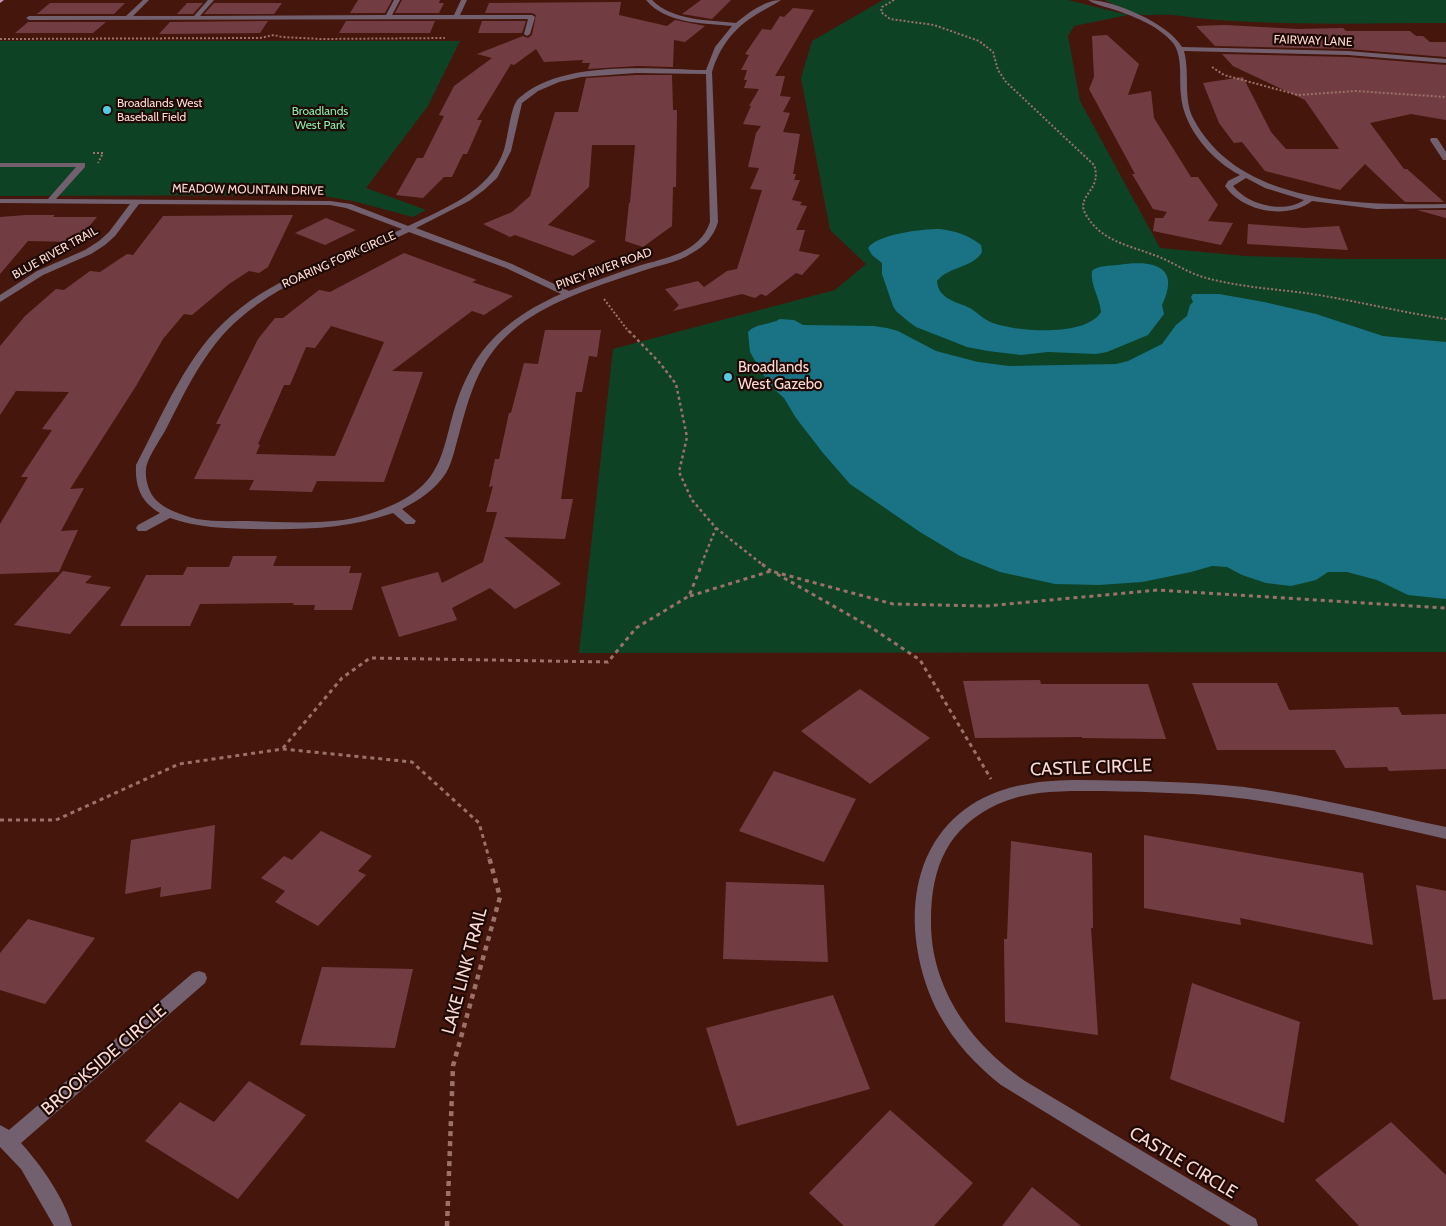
<!DOCTYPE html>
<html>
<head>
<meta charset="utf-8">
<style>
  body { margin:0 }
  canvas { display:block; background:#45160c }
</style>
</head>
<body>
<canvas width="1446" height="1226"></canvas>
<script>
const g = document.querySelector('canvas').getContext('2d');
g.lineJoin = 'round';
function fill(path, color) { g.fillStyle = color; g.fill(path, 'evenodd'); }
function strokePath(path, color, width, dash) { g.strokeStyle = color; g.lineWidth = width; g.lineCap = dash ? 'butt' : 'round'; g.setLineDash(dash || []); g.stroke(path); }
function label(font, color, halo, rows, align = 'center') {
  g.font = font + ' Cabin,sans-serif'; g.lineWidth = 4.5; g.setLineDash([]); g.textBaseline = 'middle'; g.strokeStyle = halo; g.fillStyle = color; for (const [text, x, y, turn = 0] of rows) {
    g.save(); g.translate(x, y); g.rotate((+turn || 0) * Math.PI / 180); g.textAlign = isNaN(turn) ? turn : align; if (halo) g.strokeText(text, 0, 0); g.fillText(text, 0, 0); g.restore();
  }
}
fill(new Path2D(`
  M883,0H1068L1128,15L1074,26L1068,36L1080,101L1160,248L1245,256L1344,259H1446V652L579,653L613,349L835,290L866,264L830,230L801,78L812,41Z
  M1104,0H1446V23C1357,23 1260,27 1173,15C1162,14 1142,16 1135,14C1125,11 1115,4 1104,0Z
  M0,41H460L428,106L366,188L426,210L413,217L353,201L318,195L0,196Z`), '#0e4225');
fill(new Path2D(`
  M939,229C956,231 968,235 981,245L982,252C973,268 949,266 937,281C938,299 957,302 970,308C978,313 984,320 993,323C1017,332 1086,337 1101,312C1100,298 1090,285 1092,271C1098,265 1110,266 1118,265C1150,260 1182,264 1162,305L1164,314L1148,335L1107,352L1096,354L1048,352L1021,355L988,351L967,347L916,327L909,322L896,311L893,306L882,274V263L872,255L868,248C877,234 923,229 939,229Z
  M1193,294H1219L1264,302L1316,314L1383,336L1446,342V599L1408,595L1377,580L1347,572H1328L1316,580L1291,586L1266,583L1242,575L1227,567L1212,566L1191,572L1142,582L1099,585L1055,584L1000,572L960,556L920,532L850,484L823,453L796,418L784,398L774,389L762,373L750,352L748,332C756,323 770,325 780,319L794,320L803,325L874,326L887,328L898,331L936,351L978,362L1009,366L1116,364L1128,361L1162,344L1176,325L1187,316L1190,305L1193,302L1191,297Z`), '#197384');
fill(new Path2D(`
  M358,0H392L385,13H350Z
  M402,0H440L439,3H444L439,13H395Z
  M701,0H731L712,19L682,14Z
  M621,2L619,15L667,26L675,20L705,26L685,42L674,40L673,67L637,66L588,69L590,63H582L583,60L544,62L536,49L514,65L511,64L477,120H482L467,154H463L452,177H444L423,198L396,195L417,158H423L444,116L439,115L454,86L492,58L477,54L523,36L528,38L532,35L536,15L532,13H485L489,3Z
  M50,3H125L114,14H37Z
  M187,3H203L193,14H177Z
  M214,3H282L274,14H204Z
  M793,8L814,10L775,76H785L780,96L791,97L783,112L790,113L783,132L800,134L793,174H796L794,180H800L792,200L802,202L800,205L807,206L796,230H805L799,251L820,255L802,275L796,273L766,296L761,294L755,298L742,294L673,311L679,305L665,289L698,281L704,287L727,271L737,269L762,190L750,189L759,168L748,167L756,133L761,126L743,124L751,106H749L759,89L744,88L747,80H744L747,70H741L749,55L745,54L762,29L771,30L780,16L784,17Z
  M268,21L260,33L159,34L170,22Z
  M346,21H435L430,33H339Z
  M482,21H526L522,33H478Z
  M28,22H106L93,33H15Z
  M1225,25L1298,29L1343,28L1346,31H1410L1416,36H1423L1430,42H1446V57L1348,49L1215,46L1196,26Z
  M1107,35L1139,64L1128,95L1151,91L1154,118L1191,177H1198L1218,205L1208,221L1233,223L1221,245L1153,231L1155,218H1163L1167,212L1153,209L1132,174H1135L1089,89L1094,77L1092,36Z
  M1222,54L1348,57L1446,65V120L1411,114L1370,123L1404,169H1407L1444,202H1405L1365,164L1340,190L1265,171L1242,142L1234,143L1219,123L1203,83L1243,77L1271,132L1286,149H1339L1305,100L1233,66Z
  M636,75H672L673,110H677L676,187H673L672,226L643,247L625,241L629,203H630L635,145H592L589,187L548,225L596,241L573,256L515,235L510,237L483,224L512,212L530,196L555,112H578L586,78Z
  M1417,210H1446V218Z
  M26,215H55L53,217H97L76,242L28,241L0,274V217Z
  M293,215L268,267L259,273L249,271L229,284L192,315L184,314L163,339L136,386L70,489L84,488L61,531L78,530L59,572L0,574V524L28,477H21L52,430L42,429L69,392L16,391L0,415V346L25,316L56,289L64,290L90,271L100,272L127,254L133,255L163,216Z
  M326,218L356,230L325,245L295,233Z
  M1248,224L1304,228L1339,226L1348,250L1247,244Z
  M404,253L477,280L472,282L513,296L484,315L472,311L392,371L423,372L384,482L317,481L312,492L249,490L254,480L194,479L221,424H216L258,339L275,318H283L319,290L330,292ZM331,326L384,342L335,456L256,454L260,445L258,444L284,385H290L306,347L315,348Z
  M545,330H601L597,357L589,356L582,392H576L561,499H573L565,539L504,537L561,584L515,609L490,588L452,608L457,620L399,637L381,587L438,572L442,583L483,562L497,512H486L493,486L489,487L495,459H499L509,413H511L524,363L538,364Z
  M233,556H277L273,566H351L349,573H362L352,610H314L315,605H293L294,603L200,604L190,626H120L146,575H183L187,567H229Z
  M63,571L92,576L85,583L111,587L70,634L14,625Z
  M1040,680L1041,684H1148L1166,739L1082,738V737L975,738L963,681Z
  M1192,683H1277L1289,710L1398,707L1402,715L1446,714V769L1389,771L1387,767L1345,768L1335,750H1217Z
  M860,689L930,738L870,784L801,731Z
  M774,771L856,799L824,862L739,831Z
  M215,825L211,889L160,897L161,887L125,894L131,840Z
  M321,831L372,856L358,871L366,875L318,926L275,902L285,891L261,878L284,856L292,860Z
  M1144,835L1363,873L1373,945L1240,918L1241,925L1144,908Z
  M1011,841L1092,853L1093,928H1091L1098,1035L1005,1022L1004,939H1007Z
  M726,882L824,885L828,962L723,959Z
  M1416,885L1446,891V999L1433,1000Z
  M28,919L95,938L45,1004L0,990V953Z
  M322,967L413,969L395,1048L300,1045Z
  M1192,983L1300,1022L1284,1123L1170,1079Z
  M833,995L870,1089L737,1126L706,1028Z
  M249,1081L306,1115L238,1199L145,1141L180,1102L214,1122Z
  M890,1110L973,1183L934,1226H844L809,1193Z
  M1391,1122L1446,1175V1226H1359L1315,1180Z
  M1032,1187L1081,1226H1002Z`), '#723d42');
strokePath(new Path2D(`
  M894,0L882,7L881,12L890,19L934,25L979,41L993,52L998,70L1006,82L1094,165C1103,190 1076,195 1085,213C1100,241 1128,245 1154,255C1171,261 1186,272 1203,277C1244,289 1288,289 1330,297C1369,304 1407,313 1446,319
  M0,39L260,38L274,35L282,37L321,39L445,38
  M1212,67L1224,75L1298,95L1356,91L1446,97
  M93,153H103L98,163
  M604,299L629,332`), '#9a7269', 2, [2, 2]);
strokePath(new Path2D(`
  M629,331L659,362L676,384L687,437L679,472L692,500L716,528L701,565
  M716,528L763,565`), '#9a7269', 2.5, [3, 3]);
strokePath(new Path2D(`
  M762,564L771,571
  M777,574L872,628L920,660L991,779
  M690,596L771,571L893,604L986,606L1158,590L1446,608
  M283,748L342,678L370,658L608,662L636,628L689,596L702,564
  M0,820H56L179,764L283,749L412,762L479,823L489,858`), '#9a7269', 3, [4, 4]);
strokePath(new Path2D(`
  M447,1226L453,1066L500,897L489,857`), '#9a7269', 4.5, [5, 5]);
fill(new Path2D(`
  M143,0H149L133,16H194L208,0H214L200,16L386,15L394,0H400L392,15H454L461,0H467L460,15H532L535,17L530,34L527,36L524,34L528,19L29,20L26,18L29,16H126Z
  M646,0H652C673,21 708,20 736,23C748,13 765,0 781,0C774,5 765,9 757,14C734,28 720,46 712,72L718,222C714,236 705,246 692,253C677,263 659,265 642,271C600,285 554,299 518,326C480,356 471,390 459,434C455,447 453,461 446,473C435,490 419,500 402,509L416,521L414,524H406L393,513C347,529 301,530 253,529C224,528 198,528 170,518L146,531H138L136,528L138,525L160,513C141,502 135,487 136,465C163,414 187,353 232,315C281,273 344,256 402,229L346,208L330,205L139,204L115,236L105,245L91,254L43,275L0,302V295L37,271L85,250L99,241L109,232L130,204L0,203V199H48L76,167H0V163H85V167L56,199L330,201L351,204L408,226C445,208 490,192 504,150C508,137 510,112 516,102C517,99 522,96 524,94C568,60 653,69 706,70L715,47L732,26C703,23 666,24 646,0ZM636,73L706,74L710,222C700,253 665,258 638,266C615,274 591,282 569,291L512,264L416,228L469,201L484,190L497,178L511,151L522,103L538,91L559,82L581,77ZM409,232L506,268L561,294C524,310 489,334 470,371C434,438 462,485 369,514C331,526 288,522 248,521C231,521 214,522 197,519C182,515 161,509 152,495C147,487 144,473 147,464C151,453 159,441 165,431C185,392 205,348 239,319C288,276 352,259 409,232Z
  M1088,0C1114,0 1169,24 1182,47L1348,51L1446,59V63L1348,55L1184,51C1190,73 1183,98 1193,118C1239,206 1361,205 1446,204V208L1376,209L1312,201C1287,220 1243,212 1225,186L1228,181L1240,175C1212,161 1183,127 1181,95C1179,78 1183,56 1173,43C1158,25 1131,15 1109,8C1102,6 1094,4 1088,0ZM1246,178L1265,188L1304,200C1284,214 1248,205 1233,186Z
  M1431,138H1437L1446,152V160H1443L1430,140Z
  M1080,780C1135,781 1189,781 1244,787C1312,796 1379,813 1446,827V839C1380,824 1314,808 1247,799C1199,793 1152,792 1104,791C1069,791 1031,789 998,804C948,827 931,867 931,920C930,988 971,1044 1025,1081L1256,1219L1258,1226H1231L1001,1085C977,1066 954,1042 939,1014C904,947 901,851 971,805C1003,784 1043,780 1080,780Z
  M199,971L205,973L207,978L205,983L21,1143C41,1165 64,1198 72,1226H54L21,1169L0,1147V1125L9,1130L193,973Z`), '#73606f');
fill(new Path2D(`
  M0,0H4L0,3Z`), '#c098b7');
for (const [x, y, r, color] of [
  [107,110,5,"#57c9e2"],
  [728,377,5,"#57c9e2"]
]) { const dot = new Path2D(); dot.arc(x, y, r, 0, 2 * Math.PI); g.fillStyle = color; g.fill(dot); strokePath(dot, '#1e0905', 2); }
label('12px', '#fadad2', '#1e0905', [
  ["FAIRWAY LANE",1313,41,2],
  ["MEADOW MOUNTAIN DRIVE",248,190,1],
  ["BLUE RIVER TRAIL",55,253,-29],
  ["ROARING FORK CIRCLE",339,260,-24],
  ["PINEY RIVER ROAD",604,269,-20]
]);
label('12px', '#fadad2', '#1e0905', [
  ["Broadlands West",117,103],
  ["Baseball Field",117,117]
], 'left');
label('12px', '#87edab', '#1e0905', [
  ["Broadlands",320,111],
  ["West Park",320,125]
]);
label('15px', '#fadad2', '#1e0905', [
  ["Broadlands",738,368],
  ["West Gazebo",738,385]
], 'left');
label('18px', '#fadad2', '#1e0905', [
  ["CASTLE CIRCLE",1091,768,-2],
  ["LAKE LINK TRAIL",465,971,-75],
  ["BROOKSIDE CIRCLE",104,1060,-41],
  ["CASTLE CIRCLE",1183,1163,31]
]);
</script>
</body>
</html>
